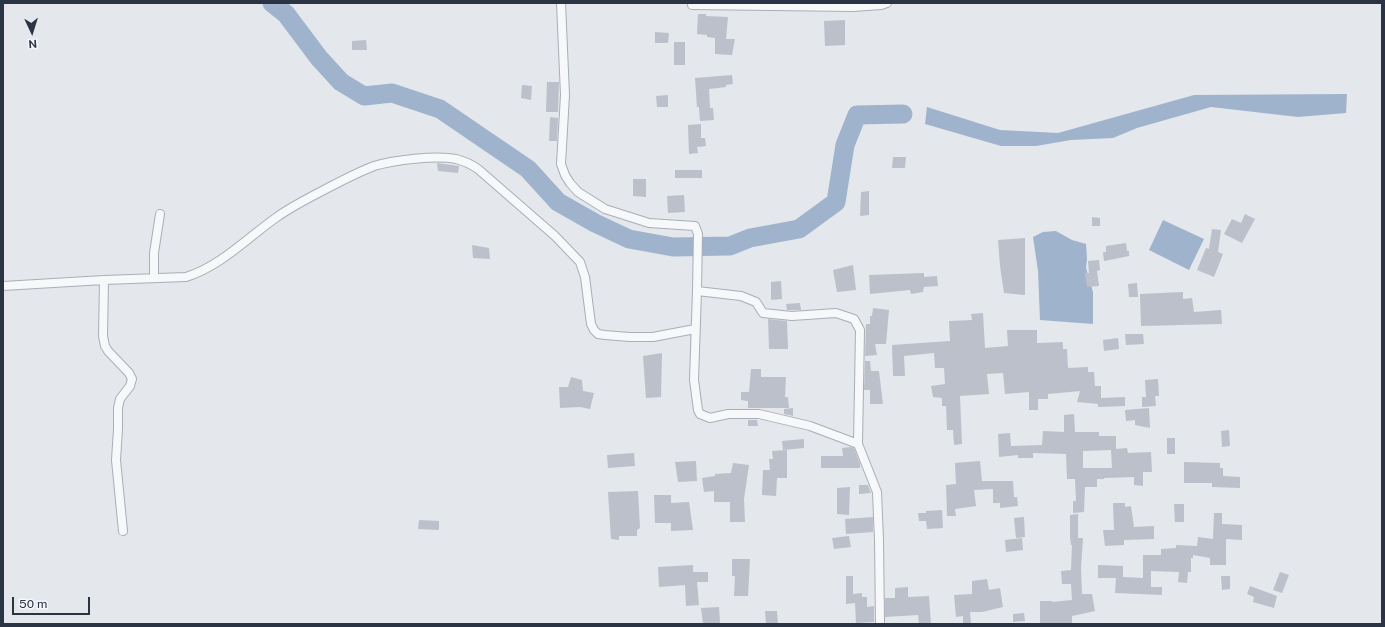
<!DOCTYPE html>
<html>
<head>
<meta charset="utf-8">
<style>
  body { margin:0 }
  #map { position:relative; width:1385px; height:627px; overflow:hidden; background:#e4e7ec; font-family:"Public Sans",sans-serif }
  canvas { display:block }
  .frame { position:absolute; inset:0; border:4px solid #2b3445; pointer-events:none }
  .north { position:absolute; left:12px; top:12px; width:40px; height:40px; -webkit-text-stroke:3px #f4f6f9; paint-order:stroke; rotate:176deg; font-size:11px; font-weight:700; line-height:16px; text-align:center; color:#2b3445 }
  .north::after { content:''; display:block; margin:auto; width:14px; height:18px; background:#2b3445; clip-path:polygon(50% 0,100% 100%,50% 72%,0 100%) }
  .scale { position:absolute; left:12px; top:597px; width:78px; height:18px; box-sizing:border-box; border:2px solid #2b3445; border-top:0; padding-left:5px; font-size:12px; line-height:14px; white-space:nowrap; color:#2b3445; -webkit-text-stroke:3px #f4f6f9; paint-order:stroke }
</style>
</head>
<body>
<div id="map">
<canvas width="1385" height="627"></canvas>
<div class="frame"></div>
<div class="north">N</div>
<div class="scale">50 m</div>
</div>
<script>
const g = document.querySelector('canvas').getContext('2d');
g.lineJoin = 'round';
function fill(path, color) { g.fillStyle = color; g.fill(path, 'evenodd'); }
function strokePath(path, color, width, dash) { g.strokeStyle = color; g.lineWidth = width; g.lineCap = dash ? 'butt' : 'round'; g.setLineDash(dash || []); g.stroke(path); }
fill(new Path2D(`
  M1347,94L1346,113L1298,117L1211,107L1137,128L1113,138L1071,140L1036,146H1001L925,124L927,107L1000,130L1058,133L1194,95Z
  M1163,220L1204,239L1189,270L1149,250Z
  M1056,231L1072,240L1086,244L1087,259L1086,268L1093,292V324L1040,320L1038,271L1033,237L1043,232Z`), '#9fb4cc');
strokePath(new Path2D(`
  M272,3L286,14L319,58L341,82L364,96L392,93L440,109L528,169L558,202L595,223L629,239L673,247L730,246L750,238L799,229L836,202L845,145L857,115L903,114`), '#9fb4cc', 19);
fill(new Path2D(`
  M698,14H706V16L728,17L726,39H735L732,55L715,54V38L707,37V35L697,34Z
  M845,20V45L825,46L824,21Z
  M655,32L669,33L668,43H655Z
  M366,40L367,50H352V41Z
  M674,42H685V65H674Z
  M732,75L733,84L726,85V87L709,89L710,108H713L714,120L700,121L699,107H697L695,78Z
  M547,82H559L558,112H546Z
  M522,85L532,86L531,100L521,98Z
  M668,95V107H657L656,96Z
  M550,117L558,118L557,141H549Z
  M701,124V138H705L706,146L697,147L698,153L689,154L688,125Z
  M893,157H906L905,168H892Z
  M437,163L459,166L458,173L438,171Z
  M675,170H702V178H675Z
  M633,179H646V197L633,196Z
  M869,191V215L860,216L861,192Z
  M684,195L685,212L668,213L667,196Z
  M1245,214L1255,219L1242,243L1224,234L1232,219L1241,223Z
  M1092,217L1100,218V226H1092Z
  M1212,229L1221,230L1218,252L1223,254L1214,277L1197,270L1206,248L1209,249Z
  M1025,238V295L1004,293L1000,266L998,240Z
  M1126,243L1127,251H1129V256L1104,261L1103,252H1106V246Z
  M472,245L489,248L490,259L473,258Z
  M1099,260L1100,270L1097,271L1099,286L1087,287L1085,273H1089L1088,261Z
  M853,265L856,290L837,292L833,270Z
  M924,273V277L937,276L938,286L924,287L923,292L911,294L910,290L870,294L869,275Z
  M781,281L782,299L771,300V282Z
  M1137,283L1138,297H1129L1128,284Z
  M1183,292V299L1192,298L1194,312L1221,310L1222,324L1141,326L1140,294Z
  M800,303L801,310H787L786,304Z
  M873,308L889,310L886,344H875L877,355L865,356L866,324H870V316H872Z
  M983,313L985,348L1008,346L1007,330H1037V343L1063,342V349H1067L1068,368L1088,367V372H1094L1095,386H1101V398L1125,397V406L1098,407V404L1077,402L1080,391L1048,394V399H1038V410H1029V392L1005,394L1003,373L987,374L989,394L960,396L962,444L954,445L953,430H947L946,406H942V398L933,397L931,386L945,384L944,368H935L934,353L904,356L905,376H893L892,345L950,341L949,321L972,320L971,314Z
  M768,319L787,321L788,349H769Z
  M1125,334H1143L1144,344L1126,345Z
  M1118,338L1119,349L1104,351L1103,340Z
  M662,353L661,397L646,398L643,356Z
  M865,361H870L871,371H879L883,404H870V390H864Z
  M751,369H761V377H786L785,397H788L789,408H748V401L741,400V392H749Z
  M571,377L582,380L583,391L594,393L590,409L580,407L560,408L559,387H568Z
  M1158,379L1159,396H1155L1156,406L1142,407V397H1146L1145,380Z
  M793,408V416L784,414V409Z
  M1149,408L1150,428L1135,425V420L1126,421L1125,410Z
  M1074,414L1075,432H1099V436H1116V449L1127,448L1128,453L1151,452L1152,472H1143V486L1134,485V477L1104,478V479H1097V487H1085L1084,512L1073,513V501H1076L1075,479H1067L1066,454L1033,453V458H1018V455L999,457L998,434L1010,433L1011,446L1042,445L1043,431L1064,432V415ZM1111,450L1112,468H1083V451Z
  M748,420H757L758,426H748Z
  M1229,430L1230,446L1222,447L1221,431Z
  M1167,438H1175V454H1167Z
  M804,439V448L783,450L782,441Z
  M851,447L854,448L860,464V468H821V456H843L842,448Z
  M787,450V478H777L776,496L762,495L763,470H770L769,459H773L772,451Z
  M634,453L635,466L608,468L607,455Z
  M696,461L697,481L678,482L675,462Z
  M980,461L982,481H1013L1014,497H1017L1018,506L1000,508V503H993V489L974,490L976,506L955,509L956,516H947L946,485L956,484L955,463Z
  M1184,462L1220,463V468H1223V476L1240,477V488L1212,487V483H1184Z
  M733,463L749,465L744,499L745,522H730V502H714V491L704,492L702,478L715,476V474L731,473Z
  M859,485H868L871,493L859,494Z
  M850,487L849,515L837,514V488Z
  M638,491L640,528L637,530V536H619V540L611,539L608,492Z
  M654,495H671V503L689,502L693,530L671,531V523H655Z
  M1113,503H1125V507L1131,506L1134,527L1154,526V539L1124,540V545L1105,546L1103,530H1114Z
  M1174,504H1184V522H1175Z
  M942,510L943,528L927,529L926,521H919L918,513H926V511Z
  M1214,513H1222V524L1242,525V540L1226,539V565H1210V558L1193,555V558H1191V572H1188L1187,583L1178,582L1179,572L1151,571V587H1162V595L1115,593L1116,578H1098V565L1123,566V577L1143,578V555H1161V549L1176,548V545L1197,546L1198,537L1213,539Z
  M1078,514V538H1083L1081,568L1082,594H1092L1095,611L1072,616V624H1040V601H1052V602L1072,600L1071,584H1062L1061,571L1071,570L1072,545H1071L1070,537V515Z
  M873,517V532L846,534L845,519Z
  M1024,517L1025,537L1016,538L1014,518Z
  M419,520L439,521V530L418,529Z
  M849,536L851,547L834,549L832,538Z
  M1022,538L1023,550L1006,552L1005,540Z
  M732,559H750L748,596H734L735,576H732Z
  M693,565V572H708V582H697L699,605L686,606L685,585L659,587L658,567Z
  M1280,572L1289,575L1282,593L1273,590Z
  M846,576H853V594L862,593V597H867V607L874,606V622L856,623L855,603L846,604Z
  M1221,576H1230V589L1222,590Z
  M987,579L989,590L1000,588L1003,607L982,612H970L971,624H963V616L956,617L954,595L972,594V581Z
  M1250,586L1277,596L1274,608L1253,602L1254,597L1247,594Z
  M908,587V597L929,596L931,624H919L918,615L885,617V598H895V588Z
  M719,607L720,623L703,624L701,608Z
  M765,611H777L778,624H766Z
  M1024,613L1025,621L1013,622V614Z`), '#bbc0ca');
const street = new Path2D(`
  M561,3L565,95L561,164L565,175L570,183L578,192L605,209L649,223L695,226L698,234L697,291L741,296L756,302L763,313L792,316L836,313L854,319L860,330L858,444L877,492L879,540L880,624
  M692,5L853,7L881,5L887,3
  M154,278V253L160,214
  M104,280L103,336L105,346L108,351L129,373L132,379L130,386L120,399L118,408V429L116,460L123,531
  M3,286L104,280L186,277C221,266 247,238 277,217C291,207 307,199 322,191C339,182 356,173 374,166C394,160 436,155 456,159C464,161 471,164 478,169L555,236L580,262L585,277L591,324L594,330L598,334L605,335L629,337H653L695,329
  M697,291L694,380L698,410L700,414L710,418L728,414H759L810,426L858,444`);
strokePath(street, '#a9aeb7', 10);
strokePath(street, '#f7f8fa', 8);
</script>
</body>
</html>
